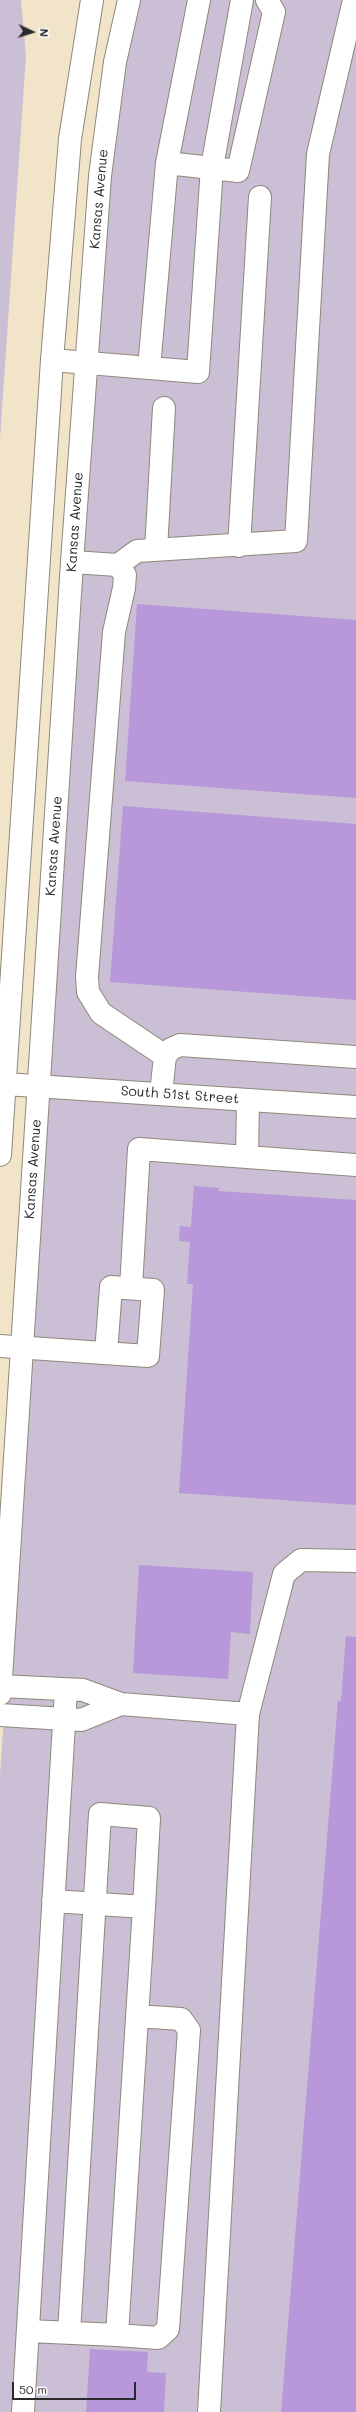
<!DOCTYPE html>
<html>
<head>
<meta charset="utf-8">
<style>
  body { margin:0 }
  #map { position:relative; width:356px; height:2412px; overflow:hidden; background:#f1e4c8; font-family:Mali,sans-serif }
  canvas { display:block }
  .north { position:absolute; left:12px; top:12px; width:40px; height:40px; -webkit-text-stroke:3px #fff; paint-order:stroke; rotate:94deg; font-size:11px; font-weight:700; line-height:16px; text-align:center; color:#2b2b2b }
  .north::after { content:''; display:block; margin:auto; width:14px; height:18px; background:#2b2b2b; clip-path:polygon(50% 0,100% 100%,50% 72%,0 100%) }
  .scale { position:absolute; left:12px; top:2382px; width:124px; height:18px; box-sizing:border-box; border:2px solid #2b2b2b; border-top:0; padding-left:5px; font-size:12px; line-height:14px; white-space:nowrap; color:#2b2b2b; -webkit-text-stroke:3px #fff; paint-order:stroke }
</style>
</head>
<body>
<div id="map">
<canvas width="356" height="2412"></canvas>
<div class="north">N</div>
<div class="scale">50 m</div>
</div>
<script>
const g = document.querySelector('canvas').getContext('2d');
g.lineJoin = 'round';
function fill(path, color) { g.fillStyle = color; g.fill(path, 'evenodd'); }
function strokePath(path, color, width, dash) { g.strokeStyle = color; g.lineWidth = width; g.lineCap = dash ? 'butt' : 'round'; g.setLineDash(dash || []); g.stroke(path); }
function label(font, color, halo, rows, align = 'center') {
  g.font = font + ' Mali,sans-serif'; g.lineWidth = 3; g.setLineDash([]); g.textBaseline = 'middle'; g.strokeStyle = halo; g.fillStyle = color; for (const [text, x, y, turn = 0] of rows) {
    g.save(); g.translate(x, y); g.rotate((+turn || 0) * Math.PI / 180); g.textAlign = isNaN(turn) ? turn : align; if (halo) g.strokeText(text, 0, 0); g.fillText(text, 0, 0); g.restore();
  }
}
fill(new Path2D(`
  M0,0H21L26,56L0,439Z
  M131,0H356V2412H0V1775L115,62Z`), '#cbbfd5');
fill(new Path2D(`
  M137,604L356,620V798L125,781Z
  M123,806L356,824V1000L110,982Z
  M194,1186L219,1188L218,1191L356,1200V1505L179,1493L193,1284H187L190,1242L179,1241L180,1226L191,1227Z
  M139,1565L253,1572L250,1634L231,1632L228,1679L133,1673Z
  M346,1636L356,1637V2412H281L338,1701H341Z
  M90,2349L148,2352L147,2372L166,2373L164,2412H86Z`), '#b897da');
const minor = new Path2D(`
  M167,163L238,171L274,12L267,0
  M52,360L198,372L212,167L242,0
  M149,368L167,163L199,0
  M239,546L260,197
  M156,550L164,408
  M72,562L118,565L137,551L296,541L318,154L354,0
  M118,565L125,575L124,588L114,632L87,977L88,992L101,1013L165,1056
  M5,1084L356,1107
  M161,1094L165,1056L171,1049L180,1045L356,1057
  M247,1157L356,1165
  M131,1288L139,1149L247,1157L248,1100
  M0,1346L148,1356L153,1290L111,1287L106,1353
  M0,1686L83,1690L121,1704L248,1714L284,1574L301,1560L356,1561
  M0,1715L81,1720L121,1704
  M28,2331L117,2335L144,1907L53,1901
  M69,2333L100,1814L149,1818L144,1907
  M117,2335L158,2338L168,2329L189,2030L181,2019L137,2016
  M23,2412L66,1690
  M209,2412L248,1714`);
const major = new Path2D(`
  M0,1155L52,360L70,139L92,0
  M0,1694L72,562L100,176L115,62L129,0`);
strokePath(minor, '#8e887a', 24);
strokePath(major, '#8e887a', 24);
strokePath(minor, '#fff', 22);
strokePath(major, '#fff', 22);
label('14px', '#2b2b2b', '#fff', [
  ["Kansas Avenue",99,199,-85],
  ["Kansas Avenue",75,522,-86],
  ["Kansas Avenue",54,846,-86],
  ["South 51st Street",180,1095,4],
  ["Kansas Avenue",33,1169,-86]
]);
</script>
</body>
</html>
